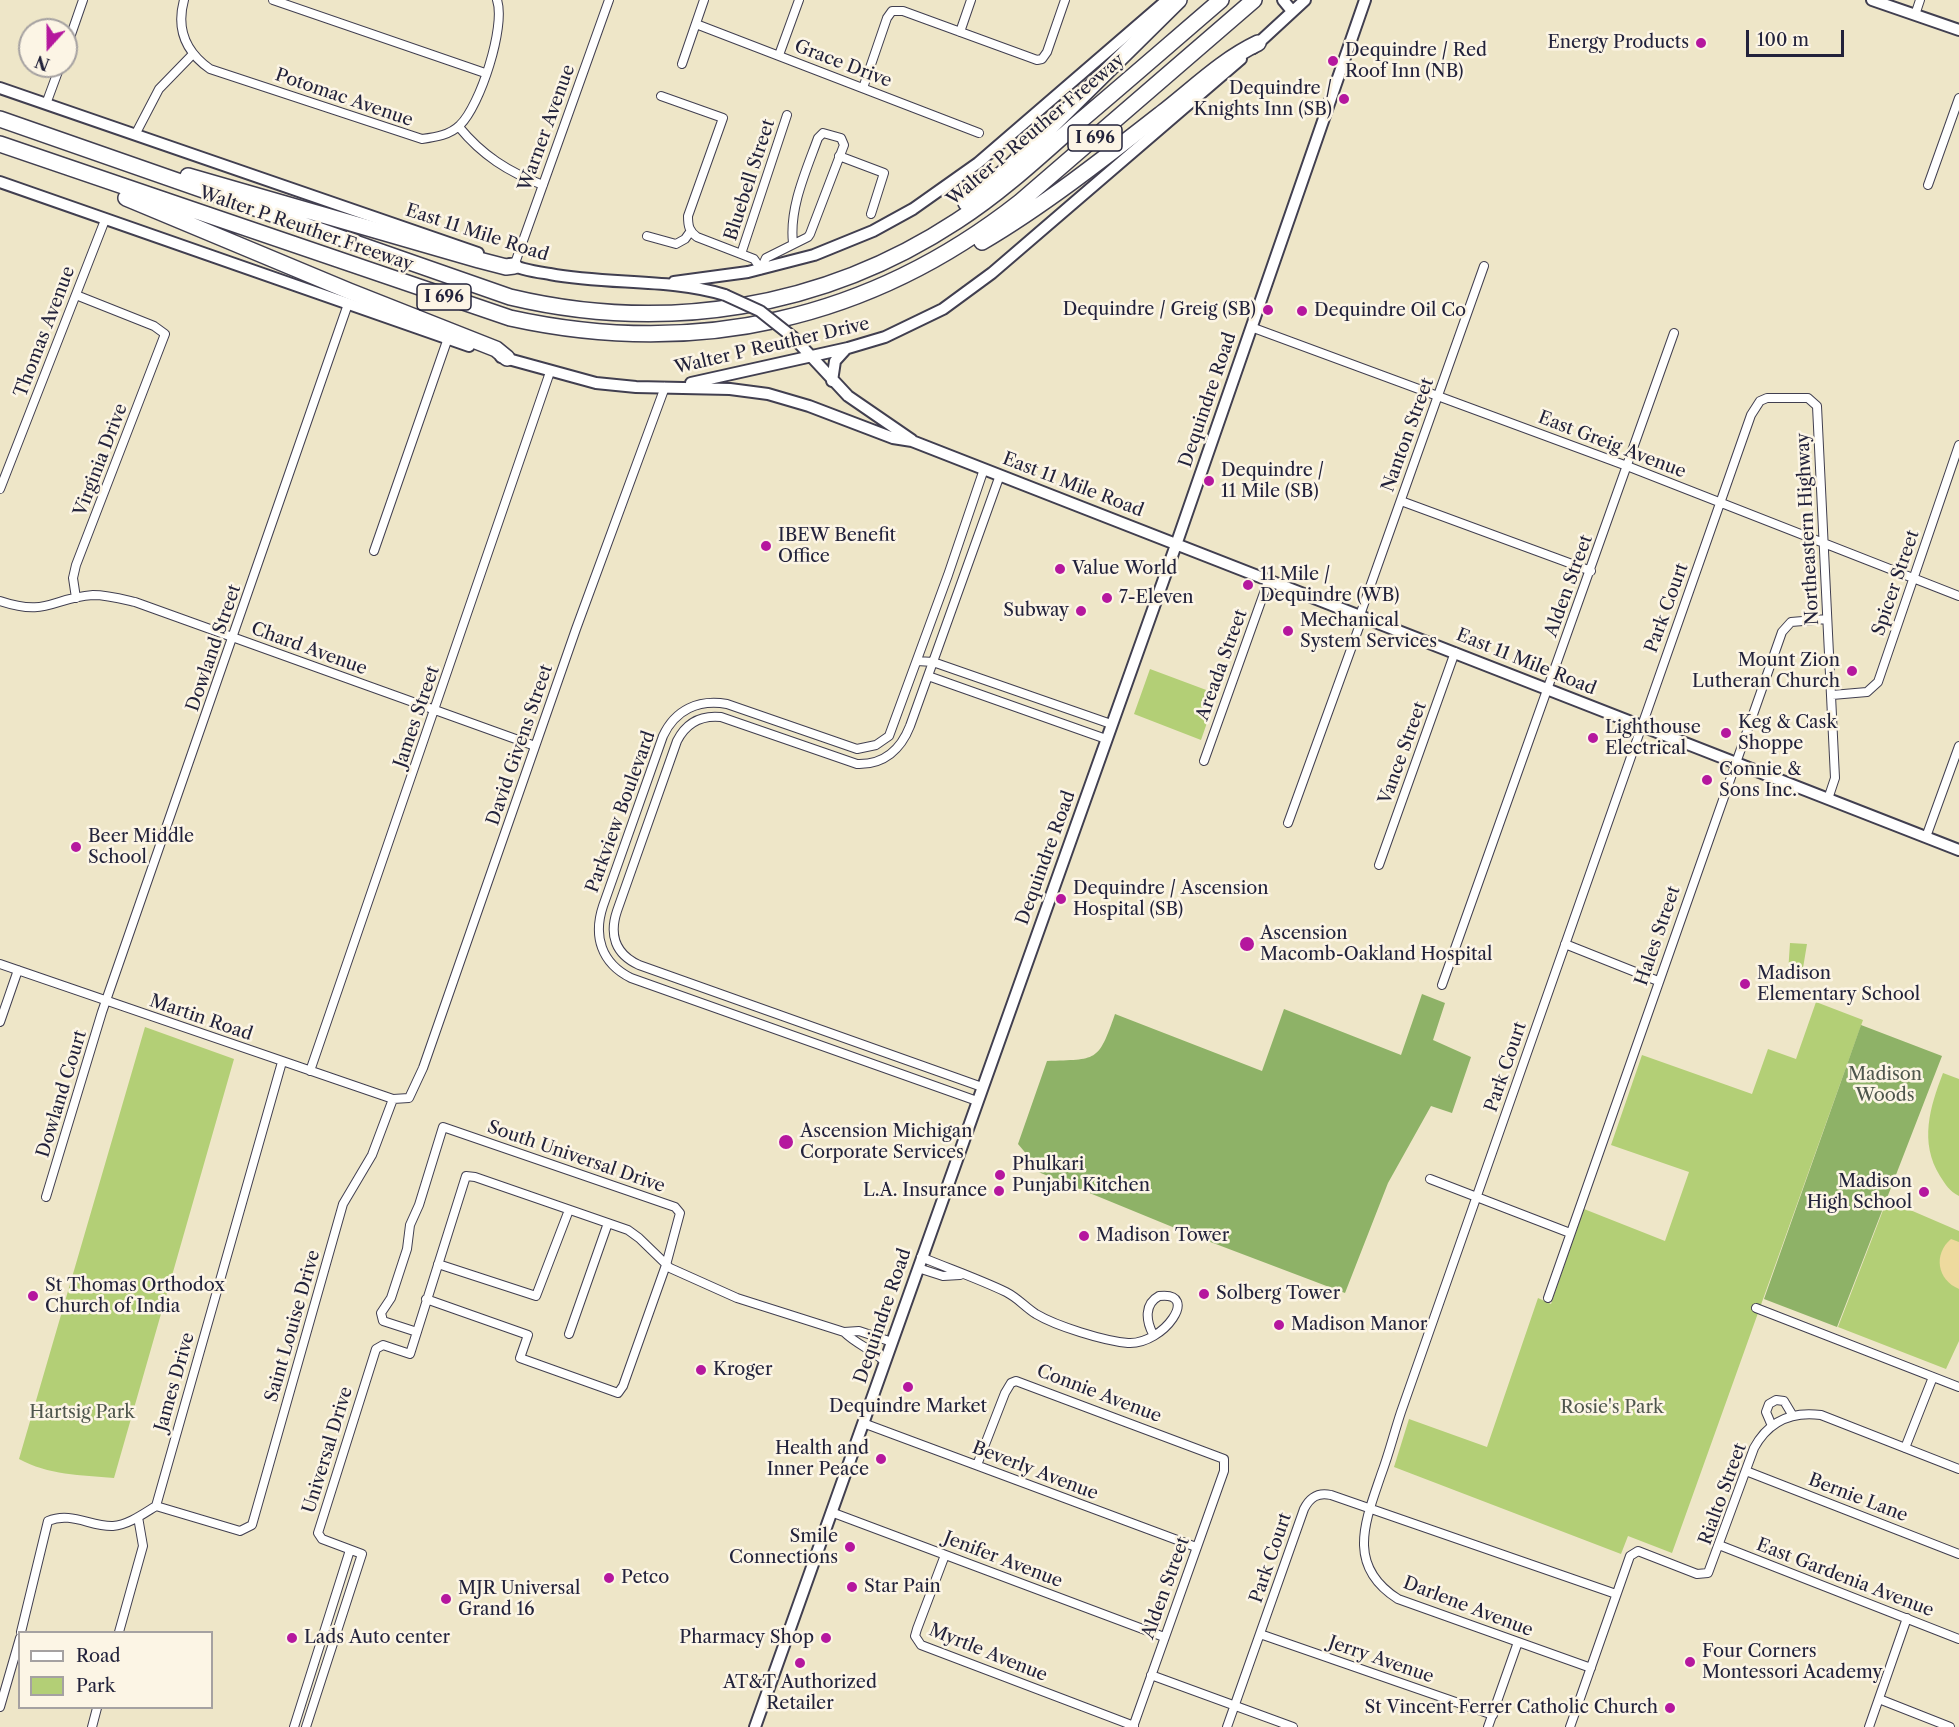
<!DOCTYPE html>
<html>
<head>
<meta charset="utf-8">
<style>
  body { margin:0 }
  #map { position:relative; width:1959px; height:1727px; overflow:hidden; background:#eee6c8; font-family:"Libre Caslon Text",serif }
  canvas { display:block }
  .legend { position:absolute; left:18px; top:1631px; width:195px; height:78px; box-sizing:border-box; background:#fcf5e5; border:2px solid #a5a1a1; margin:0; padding:8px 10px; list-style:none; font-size:18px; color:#22223b }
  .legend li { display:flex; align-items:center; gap:12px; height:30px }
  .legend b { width:30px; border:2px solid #a5a1a1 }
  .north { position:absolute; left:18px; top:18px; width:60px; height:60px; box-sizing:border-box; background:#fcf5e5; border:2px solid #a5a1a1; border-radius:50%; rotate:201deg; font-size:16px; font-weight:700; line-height:24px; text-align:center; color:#22223b }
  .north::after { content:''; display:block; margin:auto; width:21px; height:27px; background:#b5179e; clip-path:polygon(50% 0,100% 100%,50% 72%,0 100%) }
  .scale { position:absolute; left:1746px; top:30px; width:98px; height:27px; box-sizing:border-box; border:3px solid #22223b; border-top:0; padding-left:8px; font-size:18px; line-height:21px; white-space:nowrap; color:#22223b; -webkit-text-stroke:4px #fcf5e5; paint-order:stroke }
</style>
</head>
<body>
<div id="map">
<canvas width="1959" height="1727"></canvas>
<ul class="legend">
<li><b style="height:8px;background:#fff"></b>Road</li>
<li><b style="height:16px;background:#b3cf76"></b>Park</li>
</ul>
<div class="north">N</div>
<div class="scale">100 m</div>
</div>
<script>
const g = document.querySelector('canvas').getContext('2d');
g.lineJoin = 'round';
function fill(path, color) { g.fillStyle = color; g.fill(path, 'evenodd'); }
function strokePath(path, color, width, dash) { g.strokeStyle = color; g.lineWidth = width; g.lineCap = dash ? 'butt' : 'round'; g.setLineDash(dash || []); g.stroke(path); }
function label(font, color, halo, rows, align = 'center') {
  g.font = font + ' "Libre Caslon Text",serif'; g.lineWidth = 5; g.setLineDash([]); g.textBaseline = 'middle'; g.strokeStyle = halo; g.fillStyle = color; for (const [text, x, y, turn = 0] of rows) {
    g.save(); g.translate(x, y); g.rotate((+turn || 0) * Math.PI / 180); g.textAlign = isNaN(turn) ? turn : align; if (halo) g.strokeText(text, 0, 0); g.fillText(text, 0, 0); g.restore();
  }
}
fill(new Path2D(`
  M1150,669L1217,694L1201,740L1134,714Z
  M1790,943L1807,944L1802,974L1788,973Z
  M1816,1002L1863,1020L1672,1553L1628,1536L1621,1554L1394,1467L1409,1419L1487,1447L1538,1298L1551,1304L1584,1209L1665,1241L1689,1172L1611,1145L1642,1055L1752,1094L1768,1049L1796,1059Z
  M145,1027L234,1059L114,1478C81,1475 48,1475 19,1459Z
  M1943,1073L1959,1079V1196C1949,1191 1946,1185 1940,1176C1919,1142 1930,1107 1943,1073Z
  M1887,1200L1959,1231V1341L1946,1369L1838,1327Z`), '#b3cf76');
fill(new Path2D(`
  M1422,994L1445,1003L1433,1040L1471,1057L1452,1113L1431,1106L1388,1183L1345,1293L1192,1235L1031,1169L1034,1163L1018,1144L1047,1061C1097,1059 1098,1063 1115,1014L1262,1071L1284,1009L1401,1055Z
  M1861,1025L1942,1056L1837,1327L1764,1299Z`), '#8eb267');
fill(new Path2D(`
  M1951,1239L1959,1242V1289C1937,1280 1933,1254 1951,1239Z`), '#eeda9e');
const minor = new Path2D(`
  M184,0C176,29 186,52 210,69L422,139C436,137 450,135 460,125C480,106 506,26 497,0
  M273,0L485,73
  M1915,15L1920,0
  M696,24L979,133
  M960,32L971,0
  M66,49L83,0
  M779,55L799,0
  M682,64L704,0
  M863,88L887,18L892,11H903L1037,60L1042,59L1047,52L1065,0
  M661,96L723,118L688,216C688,226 689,231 697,237L754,259L761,269
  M46,104L60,66
  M459,127C482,155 508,172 543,185
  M135,135L159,89L193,54
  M839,156L884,173L871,214
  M1928,185L1959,98
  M647,236L676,244L685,239L690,232
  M741,254L787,115
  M514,266L609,0
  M761,269L766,258L808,237L810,234L844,145L841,138L823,133L818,138C806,171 789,208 793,243
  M76,295L154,326L165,334L76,565L73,578L76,598
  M1251,327L1627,466L1959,596
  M0,489L105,220
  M1401,501L1591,571
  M374,551L448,338
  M0,601C48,617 51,598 93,595C107,595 122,599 135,602L535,746
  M1360,615L1484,266
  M917,661L933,662L1111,724
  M928,676L1106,739
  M1832,695L1867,692L1878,682L1959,445
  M1204,761L1269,579
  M1288,823L1363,616
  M1926,837L1959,746
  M1379,865L1455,652
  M1565,944L1658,981
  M0,964L393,1099L409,1098L423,1068L576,629L665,387
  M1442,985L1674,333
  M0,1022L18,970
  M310,1071L550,372
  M982,1087L639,965C615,954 609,935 617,911L677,741C686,723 701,715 721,717L857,764C884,765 901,749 910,726L1000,475
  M977,1101L631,978C601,963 593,936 603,906L663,736C675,710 698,699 727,704L857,749L876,745L889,736L948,575L984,469
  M1430,1179L1570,1233
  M46,1197L102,1012L348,304
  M921,1257C950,1269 979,1279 1006,1292C1018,1298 1025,1307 1036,1314C1056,1326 1104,1341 1128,1343C1164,1345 1201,1291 1159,1296C1144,1304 1146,1321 1153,1334
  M438,1264L536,1296L569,1210
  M918,1268L943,1276L960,1275
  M1548,1298L1782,632L1791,622L1827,619
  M1756,1308L1959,1387
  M417,1332L383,1321L381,1313L391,1298L407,1249L410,1225L419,1205L443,1127L675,1207L680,1213L666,1265L623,1386L618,1393L520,1358L528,1335L426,1299
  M569,1334L608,1223
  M885,1362C872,1349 857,1345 844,1332L859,1331L892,1342
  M863,1423L1196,1547
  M1772,1426L1766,1412L1769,1404L1776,1400L1784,1401L1793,1416
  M1905,1448L1933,1377
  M977,1465L1005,1393L1011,1383L1016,1381L1224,1459V1471L1133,1727
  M1746,1471L1959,1554
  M156,1506L240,1531L252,1525L343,1204L372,1155L393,1099
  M831,1512L1164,1637
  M1719,1545L1959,1639
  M945,1555L917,1629L915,1636L921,1645L1134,1726
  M21,1632L48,1521C71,1511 91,1527 113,1526C128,1525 143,1514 156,1506L282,1062
  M119,1632L143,1546L138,1517
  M1260,1634L1493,1715
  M1591,1668L1398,1599C1346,1566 1365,1522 1381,1475C1389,1454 1394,1433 1401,1412L1751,415L1760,401L1767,398H1808L1817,406L1835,778L1828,799
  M1151,1675L1293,1727
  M1879,1699L1950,1727
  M0,1707L20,1638
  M92,1727L97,1708
  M294,1727L350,1550
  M306,1727L362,1554L322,1539L318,1533L376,1349L383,1345L410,1354L466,1176L475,1177L628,1230L639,1238L670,1268L737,1298L844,1332
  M1227,1727L1304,1509C1310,1497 1318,1492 1331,1495L1616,1594
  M1488,1727L1518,1642
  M1570,1727L1630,1556L1638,1551L1697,1574L1708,1573L1754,1448C1768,1422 1791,1411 1821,1415L1959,1469
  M1869,1727L1907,1618`);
const tertiary = new Path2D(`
  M1872,0L1959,30`);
const secondary = new Path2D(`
  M1283,0L1292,11
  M1253,48L1305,0
  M0,88L478,253
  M0,182L469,346
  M510,264C521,270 538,272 550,274C608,285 669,278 725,295
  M674,282L748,272L814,255L873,231L913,209L978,163L1167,0
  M794,338L848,396L912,440
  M501,357L596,383L636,387L730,389L768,394L809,406L893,438L912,441L1959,850
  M832,381L835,361L845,350
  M691,383L848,348L885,337L943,309L992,273L1241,59
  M755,1727L1177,542L1365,0`);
const motorway = new Path2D(`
  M0,119L510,297C665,334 823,309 957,221C999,194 1036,160 1073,127C1123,85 1172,42 1221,0
  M0,144L510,318C696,359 870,320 1020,202L1254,0
  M188,176L479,260L506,267L514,266
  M126,198L349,291L496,349L507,358
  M966,203L1010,167L1179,0
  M982,242C1042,207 1107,156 1162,113C1193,89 1222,60 1258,43`);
strokePath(minor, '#413f50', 10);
strokePath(tertiary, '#413f50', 14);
strokePath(secondary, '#413f50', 14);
strokePath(motorway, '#413f50', 18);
strokePath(minor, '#fff', 8);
strokePath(tertiary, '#fff', 10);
strokePath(secondary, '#fff', 10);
strokePath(motorway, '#fff', 15);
const secondaryBridge = new Path2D(`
  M725,295L760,311L794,338`);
strokePath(secondaryBridge, '#413f50', 14, []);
strokePath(secondaryBridge, '#fff', 10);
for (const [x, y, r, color] of [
  [1701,43,6,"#b5179e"],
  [1333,61,6,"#b5179e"],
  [1344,99,6,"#b5179e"],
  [1268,310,6,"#b5179e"],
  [1302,311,6,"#b5179e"],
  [1209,481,6,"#b5179e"],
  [766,546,6,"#b5179e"],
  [1060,569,6,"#b5179e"],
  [1248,585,6,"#b5179e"],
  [1107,598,6,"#b5179e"],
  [1081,611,6,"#b5179e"],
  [1288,631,6,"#b5179e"],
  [1852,671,6,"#b5179e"],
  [1726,733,6,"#b5179e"],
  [1593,738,6,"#b5179e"],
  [1707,780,6,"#b5179e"],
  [76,847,6,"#b5179e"],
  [1061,899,6,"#b5179e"],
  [1247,944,8,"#b5179e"],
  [1745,984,6,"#b5179e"],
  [786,1142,8,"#b5179e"],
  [1000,1175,6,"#b5179e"],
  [999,1191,6,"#b5179e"],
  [1924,1192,6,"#b5179e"],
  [1084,1236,6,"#b5179e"],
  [1204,1294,6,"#b5179e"],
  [33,1296,6,"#b5179e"],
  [1279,1325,6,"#b5179e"],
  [701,1370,6,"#b5179e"],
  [908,1387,6,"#b5179e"],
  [881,1459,6,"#b5179e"],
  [850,1547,6,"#b5179e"],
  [609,1578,6,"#b5179e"],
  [852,1587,6,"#b5179e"],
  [446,1599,6,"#b5179e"],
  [292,1638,6,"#b5179e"],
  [826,1638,6,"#b5179e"],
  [1690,1662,6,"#b5179e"],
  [800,1663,6,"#b5179e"],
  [1670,1708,6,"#b5179e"]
]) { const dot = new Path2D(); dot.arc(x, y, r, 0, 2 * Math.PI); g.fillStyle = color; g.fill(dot); strokePath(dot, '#fcf5e5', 2); }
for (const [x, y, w] of [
  [1095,138,54],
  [444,297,54]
]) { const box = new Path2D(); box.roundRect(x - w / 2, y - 13, w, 26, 4.5); g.fillStyle = '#fcf5e5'; g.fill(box); strokePath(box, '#22223b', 1.5); }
label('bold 16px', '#22223b', null, [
  ["I 696",1095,138],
  ["I 696",444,297]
]);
label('18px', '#22223b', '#fcf5e5', [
  ["Energy Products",1689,43,"right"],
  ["Dequindre / Red",1345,51],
  ["Roof Inn (NB)",1345,72],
  ["Dequindre /",1332,89,"right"],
  ["Knights Inn (SB)",1332,110,"right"],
  ["Dequindre / Greig (SB)",1256,310,"right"],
  ["Dequindre Oil Co",1314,311],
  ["Dequindre /",1221,471],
  ["11 Mile (SB)",1221,492],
  ["IBEW Benefit",778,536],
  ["Office",778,557],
  ["Value World",1072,569],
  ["11 Mile /",1260,575],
  ["Dequindre (WB)",1260,596],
  ["7-Eleven",1119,598],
  ["Subway",1069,611,"right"],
  ["Mechanical",1300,621],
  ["System Services",1300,642],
  ["Mount Zion",1840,661,"right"],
  ["Lutheran Church",1840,682,"right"],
  ["Keg & Cask",1738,723],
  ["Shoppe",1738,744],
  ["Lighthouse",1605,728],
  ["Electrical",1605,749],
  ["Connie &",1719,770],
  ["Sons Inc.",1719,791],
  ["Beer Middle",88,837],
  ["School",88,858],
  ["Dequindre / Ascension",1073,889],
  ["Hospital (SB)",1073,910],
  ["Ascension",1260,934],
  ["Macomb-Oakland Hospital",1260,955],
  ["Madison",1757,974],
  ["Elementary School",1757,995],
  ["Ascension Michigan",800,1132],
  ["Corporate Services",800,1153],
  ["Phulkari",1012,1165],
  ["Punjabi Kitchen",1012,1186],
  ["Madison",1912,1182,"right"],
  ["High School",1912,1203,"right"],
  ["L.A. Insurance",987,1191,"right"],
  ["Madison Tower",1096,1236],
  ["St Thomas Orthodox",45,1286],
  ["Church of India",45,1307],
  ["Solberg Tower",1216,1294],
  ["Madison Manor",1291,1325],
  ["Kroger",713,1370],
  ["Dequindre Market",908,1407,"center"],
  ["Health and",869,1449,"right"],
  ["Inner Peace",869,1470,"right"],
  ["Smile",838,1537,"right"],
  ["Connections",838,1558,"right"],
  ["Petco",621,1578],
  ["Star Pain",864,1587],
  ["MJR Universal",458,1589],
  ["Grand 16",458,1610],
  ["Lads Auto center",304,1638],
  ["Pharmacy Shop",814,1638,"right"],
  ["Four Corners",1702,1652],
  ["Montessori Academy",1702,1673],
  ["AT&T Authorized",800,1683,"center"],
  ["Retailer",800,1704,"center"],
  ["St Vincent Ferrer Catholic Church",1658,1708,"right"]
], 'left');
label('18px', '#22223b', '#fcf5e5', [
  ["Grace Drive",843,64,21],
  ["Potomac Avenue",344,98,19],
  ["Warner Avenue",547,128,-70],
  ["Walter P Reuther Freeway",1036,130,-40],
  ["Bluebell Street",750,180,-72],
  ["Walter P Reuther Freeway",306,229,19],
  ["East 11 Mile Road",477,233,18],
  ["Thomas Avenue",45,332,-69],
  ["Walter P Reuther Drive",772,346,-13],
  ["Dequindre Road",1208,400,-71],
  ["Nanton Street",1408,435,-70],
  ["East Greig Avenue",1612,445,21],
  ["Virginia Drive",101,460,-69],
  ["East 11 Mile Road",1073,485,21],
  ["Northeastern Highway",1808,529,-93],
  ["Spicer Street",1896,583,-71],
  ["Alden Street",1569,586,-70],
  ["Park Court",1667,608,-70],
  ["Dowland Street",214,648,-71],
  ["Chard Avenue",309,649,20],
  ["East 11 Mile Road",1526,662,22],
  ["Areada Street",1222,665,-70],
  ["James Street",417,717,-71],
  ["David Givens Street",520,745,-71],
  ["Vance Street",1403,753,-70],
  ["Parkview Boulevard",621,812,-70],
  ["Dequindre Road",1046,858,-70],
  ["Hales Street",1658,936,-71],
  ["Martin Road",201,1018,19],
  ["Park Court",1506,1067,-71],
  ["Dowland Court",62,1094,-73],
  ["South Universal Drive",576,1157,19],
  ["Dequindre Road",883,1316,-71],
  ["Saint Louise Drive",293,1326,-74],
  ["James Drive",175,1382,-74],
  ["Connie Avenue",1099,1394,21],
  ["Universal Drive",328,1450,-73],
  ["Beverly Avenue",1035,1471,21],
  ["Rialto Street",1723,1494,-70],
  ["Bernie Lane",1858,1498,21],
  ["Park Court",1271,1558,-71],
  ["Jenifer Avenue",1003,1560,21],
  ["East Gardenia Avenue",1845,1578,21],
  ["Alden Street",1166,1588,-70],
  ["Darlene Avenue",1468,1607,21],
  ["Myrtle Avenue",988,1653,22],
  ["Jerry Avenue",1381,1660,19]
]);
label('18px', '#4e564d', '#fcf5e5', [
  ["Madison",1885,1075],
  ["Woods",1885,1096],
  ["Rosie's Park",1612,1408],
  ["Hartsig Park",82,1413]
]);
</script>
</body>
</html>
